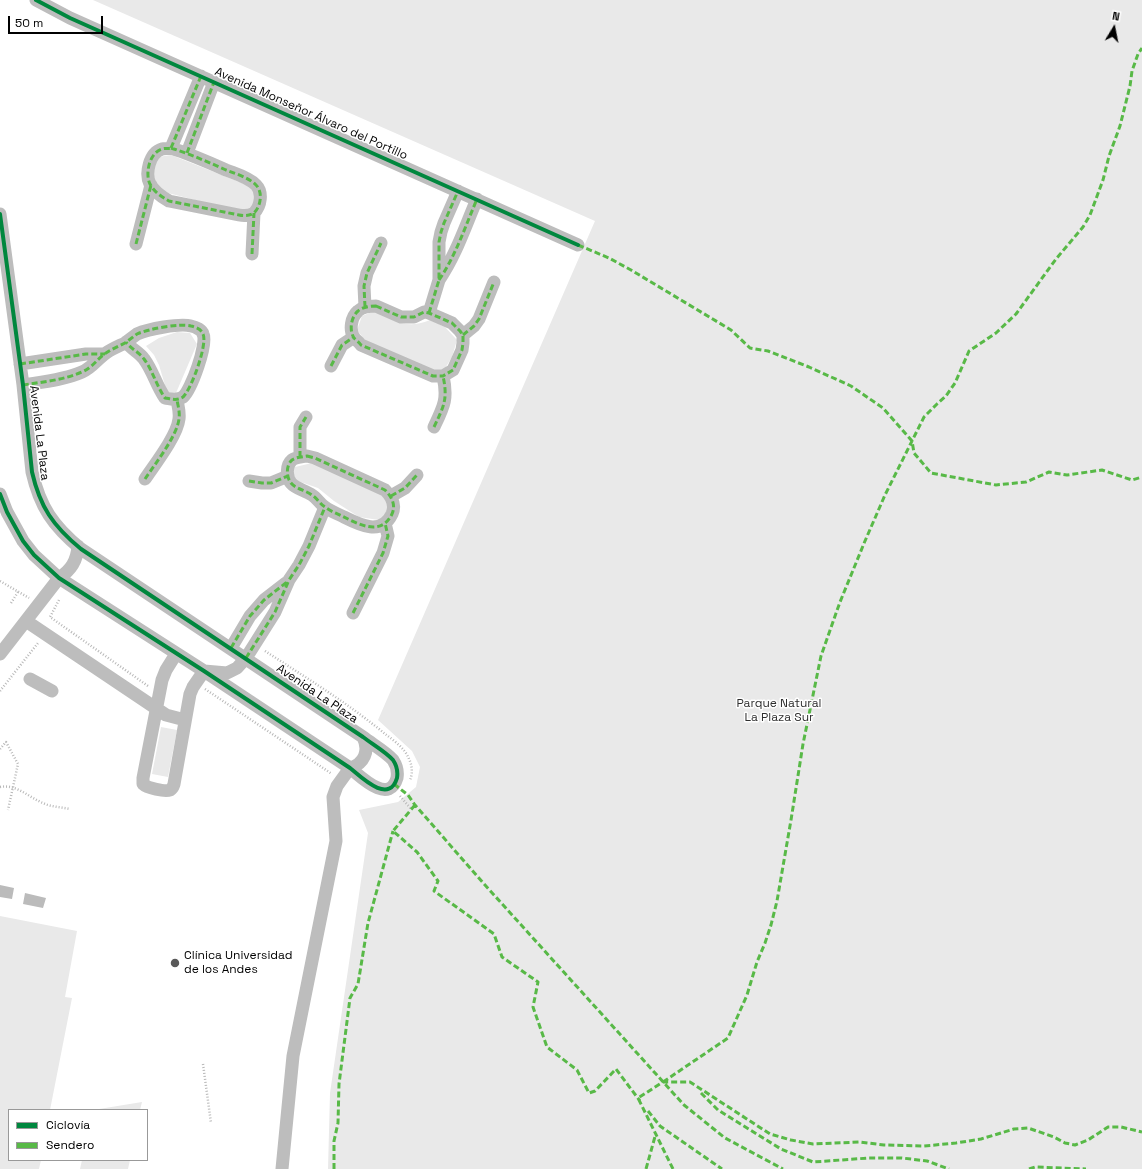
<!DOCTYPE html>
<html>
<head>
<meta charset="utf-8">
<style>
  body { margin:0 }
  #map { position:relative; width:1142px; height:1169px; overflow:hidden; background:#fff; font-family:"Space Grotesk",sans-serif }
  canvas { display:block }
  .legend { position:absolute; left:8px; top:1109px; width:140px; height:52px; box-sizing:border-box; background:#fff; border:1px solid #999; margin:0; padding:5px 7px; list-style:none; font-size:12px; color:#000 }
  .legend li { display:flex; align-items:center; gap:8px; height:20px }
  .legend b { width:20px; border:1px solid #999 }
  .north { position:absolute; left:1094px; top:8px; width:40px; height:40px; -webkit-text-stroke:3px #fff; paint-order:stroke; rotate:10deg; font-size:11px; font-weight:700; line-height:16px; text-align:center; color:#000 }
  .north::after { content:''; display:block; margin:auto; width:14px; height:18px; background:#000; clip-path:polygon(50% 0,100% 100%,50% 72%,0 100%) }
  .scale { position:absolute; left:8px; top:16px; width:95px; height:18px; box-sizing:border-box; border:2px solid #000; border-top:0; padding-left:5px; font-size:12px; line-height:14px; white-space:nowrap; color:#000; -webkit-text-stroke:3px #fff; paint-order:stroke }
</style>
</head>
<body>
<div id="map">
<canvas width="1142" height="1169"></canvas>
<ul class="legend">
<li><b style="height:5px;background:#00873e"></b>Ciclovía</li>
<li><b style="height:5px;background:#58b947"></b>Sendero</li>
</ul>
<div class="north">N</div>
<div class="scale">50 m</div>
</div>
<script>
const g = document.querySelector('canvas').getContext('2d');
g.lineJoin = 'round';
function fill(path, color) { g.fillStyle = color; g.fill(path, 'evenodd'); }
function strokePath(path, color, width, dash) { g.strokeStyle = color; g.lineWidth = width; g.lineCap = dash ? 'butt' : 'round'; g.setLineDash(dash || []); g.stroke(path); }
function label(font, color, halo, rows, align = 'center') {
  g.font = font + ' "Space Grotesk",sans-serif'; g.lineWidth = 3; g.setLineDash([]); g.textBaseline = 'middle'; g.strokeStyle = halo; g.fillStyle = color; for (const [text, x, y, turn = 0] of rows) {
    g.save(); g.translate(x, y); g.rotate((+turn || 0) * Math.PI / 180); g.textAlign = isNaN(turn) ? turn : align; if (halo) g.strokeText(text, 0, 0); g.fillText(text, 0, 0); g.restore();
  }
}
fill(new Path2D(`
  M93,0H1142V1169H328L330,1093L368,833L359,810L398,802L416,787L420,767L412,751L378,720L595,221Z
  M171,155L247,185L257,195L252,210L242,212L164,192L154,180L153,168L158,157Z
  M374,311C396,321 406,330 430,320L445,327L457,340L452,357L444,370L426,372L369,345L357,330L362,316Z
  M177,332L190,333L197,344L176,393L167,392L159,365L154,355L146,346L159,338Z
  M312,463L386,496L388,511L379,520L359,517L334,501L318,488L292,479L295,467Z
  M161,727L177,730L168,777L152,774Z
  M0,916L77,931L65,997L72,998L50,1110H9V1160H41L39,1169H0Z
  M142,1102L140,1110H93Z
  M82,1160H130L128,1169H80Z`), '#e9e9e9');
fill(new Path2D(`
  M0,885L14,888L12,899L0,897Z
  M25,893L46,898L43,908L23,904Z`), '#bbb');
strokePath(new Path2D(`
  M0,581L29,598
  M59,600L50,617L148,686
  M11,603L18,592
  M265,651C305,677 346,702 384,733C393,740 405,748 409,759C412,765 413,773 410,780
  M205,689L332,774
  M0,691L38,643
  M0,749L6,742L18,764L8,810
  M0,787C17,784 28,797 43,803C51,807 61,807 70,809
  M400,796L411,809
  M203,1064L211,1123`), '#b8b8b8', 2.5, [1, 2]);
strokePath(new Path2D(`
  M36,0L70,18L578,245
  M171,148C190,154 208,162 226,170C236,174 248,177 256,185C263,192 261,206 254,213C249,216 244,216 239,215L169,201C162,197 154,192 150,184C145,174 149,153 162,149C165,148 168,149 171,148Z
  M171,148L201,76
  M187,153L214,82
  M0,214L23,385L32,472C40,507 53,526 81,549L363,737C372,744 386,752 393,760C397,766 398,772 397,778C389,805 361,777 350,768L204,671L59,578L34,555L23,541L7,512L0,494
  M136,244L151,185
  M252,254L254,213
  M439,280C456,255 465,227 477,199
  M376,306L401,317H414L424,312L429,313L452,323L460,331L463,335V343L462,350L453,370L443,376H433L361,345C359,342 356,340 354,338C349,330 351,317 358,311C362,307 370,306 376,306Z
  M365,307L364,286L367,273L381,243
  M429,313L439,280V242L441,232L444,223L458,191
  M463,335L474,326L479,319L494,282
  M20,364L86,354H105
  M331,366L342,345L354,337
  M23,385C42,382 64,380 82,372C93,367 97,359 106,353C112,349 119,346 125,343C129,340 133,337 137,334C148,329 180,323 191,326C196,327 202,330 203,334C208,344 191,390 183,397C177,401 172,399 165,398C156,385 153,371 144,359C139,352 131,349 126,342
  M434,427C444,406 448,399 443,376
  M307,456L315,458L385,490C392,497 396,505 392,514C381,537 358,524 342,516C336,513 330,511 325,507C320,504 317,498 312,495C305,490 296,489 291,483C286,477 286,465 292,460C296,457 302,457 307,456Z
  M300,457V427L306,417
  M145,479C155,464 177,436 179,419C180,412 178,406 177,400
  M249,481L262,483H271L288,476
  M391,496L405,488L417,475
  M353,613L383,553L388,536L385,523
  M26,621L166,715L185,720
  M231,648L250,616L264,600L286,583
  M0,654L59,578C71,570 77,561 78,546
  M176,654L166,670L162,680L143,778V784C147,788 165,792 170,790C173,788 173,787 174,784L190,694L193,687L204,671L227,673L237,668L246,658L275,612L289,580L299,565L309,546L325,507
  M30,679L52,691
  M350,768C364,764 370,751 363,737
  M282,1169L293,1056L336,841L333,797L337,786L350,768`), '#bdbdbd', 13);
strokePath(new Path2D(`
  M171,148C190,154 208,162 226,170C236,174 248,177 256,185C263,192 261,206 254,213C249,216 244,216 239,215L169,201C162,197 154,192 150,184C145,174 149,153 162,149C165,148 168,149 171,148Z
  M171,148L201,76
  M187,153L214,82
  M136,244L151,185
  M578,245L609,258L631,270L731,330L750,348L768,351L809,367L851,386L883,408L912,441L914,453L931,473L996,485L1026,482L1049,472L1067,475L1102,470L1132,480L1142,477
  M252,254L254,213
  M439,280C456,255 465,227 477,199
  M376,306L401,317H414L424,312L429,313L452,323L460,331L463,335V343L462,350L453,370L443,376H433L361,345C359,342 356,340 354,338C349,330 351,317 358,311C362,307 370,306 376,306Z
  M365,307L364,286L367,273L381,243
  M429,313L439,280V242L441,232L444,223L458,191
  M463,335L474,326L479,319L494,282
  M20,364L86,354H105
  M331,366L342,345L354,337
  M23,385C42,382 64,380 82,372C93,367 97,359 106,353C112,349 119,346 125,343C129,340 133,337 137,334C148,329 180,323 191,326C196,327 202,330 203,334C208,344 191,390 183,397C177,401 172,399 165,398C156,385 153,371 144,359C139,352 131,349 126,342
  M434,427C444,406 448,399 443,376
  M307,456L315,458L385,490C392,497 396,505 392,514C381,537 358,524 342,516C336,513 330,511 325,507C320,504 317,498 312,495C305,490 296,489 291,483C286,477 286,465 292,460C296,457 302,457 307,456Z
  M300,457V427L306,417
  M145,479C155,464 177,436 179,419C180,412 178,406 177,400
  M249,481L262,483H271L288,476
  M391,496L405,488L417,475
  M353,613L383,553L388,536L385,523
  M231,648L250,616L264,600L287,582
  M246,658L275,612L289,580L299,565L309,546L325,507
  M394,784L408,795L415,805L485,885L684,1105L725,1138L783,1169
  M415,805L393,831L417,852L438,881L434,891L494,934L502,957L538,982L533,1007L547,1047L577,1070L589,1093L595,1091L616,1069L640,1101
  M663,1082L728,1038L747,995L757,962L765,943L771,925L777,901L791,820L803,744L821,656L840,602L865,541L885,495L924,417L937,404L946,396L955,383L969,351L996,333L1016,314L1056,259L1083,227L1090,215L1103,180L1109,156L1120,126L1130,86L1132,71L1138,54L1142,48
  M701,1093L718,1110L781,1149L813,1162L869,1158H902L927,1161L949,1169
  M648,1111L660,1126L722,1169
  M334,1169V1141L338,1123L339,1084L350,998L358,984L368,923L393,831
  M646,1169L656,1133
  M673,1169L638,1098L663,1082H690L770,1134L791,1140L813,1144L860,1142L884,1145L924,1146L956,1143L981,1139L1014,1129L1028,1128L1054,1137L1065,1143L1075,1145L1088,1140L1108,1127H1121L1142,1132
  M1029,1169L1035,1167L1086,1169`), '#58b947', 3, [6, 3]);
strokePath(new Path2D(`
  M36,0L70,18L578,245
  M0,214L23,385L32,472C40,507 53,526 81,549L363,737C372,744 386,752 393,760C397,766 398,772 397,778C389,805 361,777 350,768L204,671L59,578L34,555L23,541L7,512L0,494`), '#00873e', 4);
for (const [x, y, r, color] of [
  [175,963,5,"#595959"]
]) { const dot = new Path2D(); dot.arc(x, y, r, 0, 2 * Math.PI); g.fillStyle = color; g.fill(dot); strokePath(dot, '#fff', 1.5); }
label('12px', '#000', '#fff', [
  ["Avenida Monseñor Álvaro del Portillo",311,114,24],
  ["Avenida La Plaza",39,433,83],
  ["Avenida La Plaza",317,694,34]
]);
label('12px', '#2e2e2e', '#fff', [
  ["Parque Natural",779,704],
  ["La Plaza Sur",779,718]
]);
label('12px', '#000', '#fff', [
  ["Clínica Universidad",184,956],
  ["de los Andes",184,970]
], 'left');
</script>
</body>
</html>
